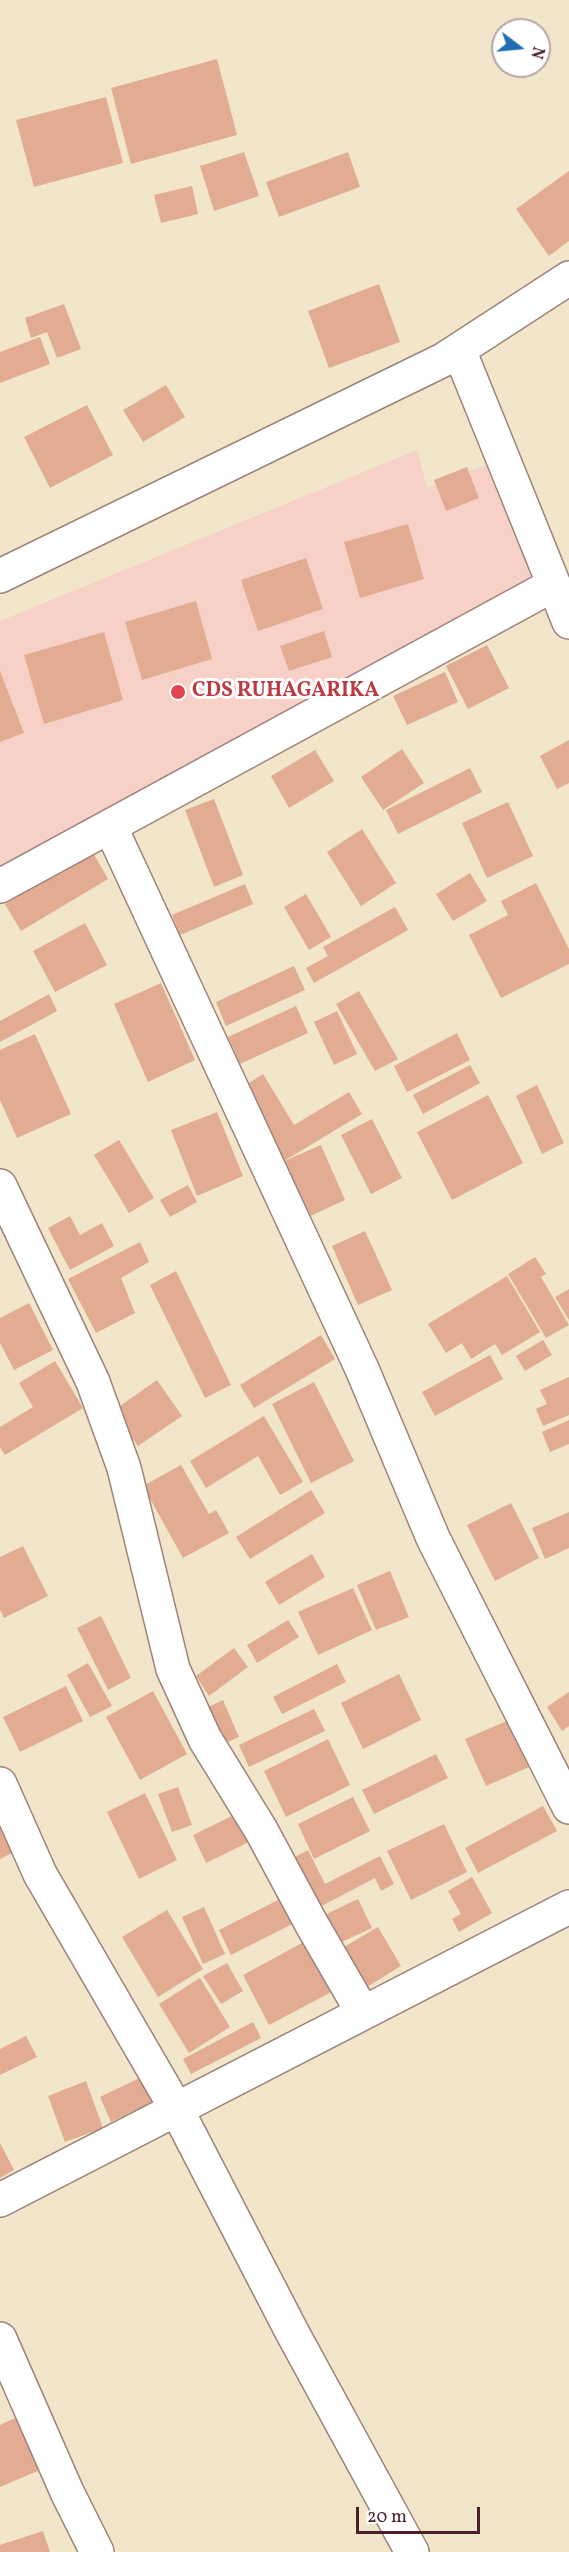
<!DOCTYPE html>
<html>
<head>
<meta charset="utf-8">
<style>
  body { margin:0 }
  #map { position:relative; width:569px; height:2552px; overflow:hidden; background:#f1e5ca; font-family:Vollkorn,serif }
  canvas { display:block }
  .north { position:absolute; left:491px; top:18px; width:60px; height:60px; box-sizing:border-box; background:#fff; border:2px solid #b7a5aa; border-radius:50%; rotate:106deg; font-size:16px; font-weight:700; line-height:24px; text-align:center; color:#4a1f2b }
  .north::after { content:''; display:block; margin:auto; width:21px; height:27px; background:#1f6fb2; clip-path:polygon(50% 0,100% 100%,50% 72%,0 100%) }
  .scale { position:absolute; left:356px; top:2507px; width:124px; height:27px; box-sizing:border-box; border:3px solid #4a1f2b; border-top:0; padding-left:8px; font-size:18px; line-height:21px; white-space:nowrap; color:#4a1f2b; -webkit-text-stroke:4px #fff; paint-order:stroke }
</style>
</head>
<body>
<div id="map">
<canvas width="569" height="2552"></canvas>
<div class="north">N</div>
<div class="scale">20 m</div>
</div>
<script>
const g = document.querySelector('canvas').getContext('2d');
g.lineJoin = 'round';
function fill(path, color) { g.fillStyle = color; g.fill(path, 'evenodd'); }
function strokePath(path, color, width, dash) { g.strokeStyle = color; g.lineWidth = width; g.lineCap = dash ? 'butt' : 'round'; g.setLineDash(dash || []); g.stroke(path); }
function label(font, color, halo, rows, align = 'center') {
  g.font = font + ' Vollkorn,serif'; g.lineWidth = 6; g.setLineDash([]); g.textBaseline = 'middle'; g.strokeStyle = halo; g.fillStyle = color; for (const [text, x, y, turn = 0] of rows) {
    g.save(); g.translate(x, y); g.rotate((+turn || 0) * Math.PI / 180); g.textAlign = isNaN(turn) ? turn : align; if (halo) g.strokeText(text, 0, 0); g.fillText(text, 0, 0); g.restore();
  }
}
fill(new Path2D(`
  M417,450L427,488L493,462L537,594L0,868V621Z`), '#f7d1c8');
fill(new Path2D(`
  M217,59L237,135L131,164L111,88Z
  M106,97L123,163L34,187L16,120Z
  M244,152L259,196L214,211L200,166Z
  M348,152L360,187L279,217L266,182Z
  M569,171V241L549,256L516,209Z
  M192,186L198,214L161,223L154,195Z
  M379,284L400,342L329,368L308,311Z
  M64,304L81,349L57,358L47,332L31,338L25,318Z
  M40,337L50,364L0,383V352Z
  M166,385L185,417L143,442L123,410Z
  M87,405L113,455L50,488L24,437Z
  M467,467L479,498L446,511L434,480Z
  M408,524L424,579L360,598L344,542Z
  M306,558L323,609L258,631L241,580Z
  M196,601L212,659L142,680L125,622Z
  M324,631L332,657L289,671L280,646Z
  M104,632L123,700L44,724L24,655Z
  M487,645L509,688L468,709L446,666Z
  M0,671L24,733L0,742Z
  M445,672L458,702L407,725L393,696Z
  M569,740V783L557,789L540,756Z
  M402,749L424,783L383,810L361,777Z
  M315,750L334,781L289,808L271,776Z
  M470,768L482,792L398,834L386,810Z
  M214,799L243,875L214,887L185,810Z
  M508,802L533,856L487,878L462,823Z
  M362,829L396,883L361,906L327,852Z
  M92,851L108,879L21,931L5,904Z
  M470,873L487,901L453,921L436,894Z
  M536,883L569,949V964L501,998L469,935L508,915L501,901Z
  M245,884L253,904L180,935L172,915Z
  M306,894L331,937L309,950L284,907Z
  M395,907L408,930L314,983L306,968L328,956L323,947Z
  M85,923L107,965L55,992L33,951Z
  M294,966L305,990L226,1026L216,1002Z
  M161,983L195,1060L148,1082L114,1004Z
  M359,991L398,1059L375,1071L336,1004Z
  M49,994L57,1011L0,1042V1021Z
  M296,1006L308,1033L240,1064L228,1037Z
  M337,1011L357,1054L334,1065L314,1022Z
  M457,1033L470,1060L407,1092L394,1066Z
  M35,1034L71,1114L17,1138L0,1100V1050Z
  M470,1065L480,1083L423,1114L413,1095Z
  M263,1074L294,1125L349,1092L362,1114L284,1161L241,1088Z
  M537,1085L564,1143L542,1154L516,1096Z
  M488,1095L523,1163L452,1200L417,1132Z
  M217,1112L243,1176L197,1196L171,1130Z
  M372,1119L402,1178L371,1194L341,1135Z
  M119,1140L154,1198L129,1213L94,1155Z
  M321,1145L345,1200L306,1218L282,1162Z
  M188,1185L197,1202L170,1217L160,1200Z
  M70,1216L80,1235L102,1223L114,1246L70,1270L48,1228Z
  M365,1231L392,1290L358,1305L332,1246Z
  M140,1242L149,1262L121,1278L135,1313L96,1333L68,1279Z
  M535,1257L546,1274L541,1277L569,1325L546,1338L508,1274Z
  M176,1271L231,1385L205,1398L150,1285Z
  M507,1276L540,1332L502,1355L495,1344L471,1359L462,1343L446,1353L428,1324Z
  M569,1289V1320L555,1297Z
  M29,1303L53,1350L14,1370L0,1343V1318Z
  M321,1335L335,1359L254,1408L240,1385Z
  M543,1340L552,1355L525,1371L516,1356Z
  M490,1355L503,1379L435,1416L422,1392Z
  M55,1361L83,1408L5,1455L0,1447V1427L33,1407L19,1383Z
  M569,1377V1415L543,1426L536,1409L547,1404L540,1390Z
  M157,1380L182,1416L138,1446L113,1411Z
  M314,1382L354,1461L311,1483L272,1404Z
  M264,1416L303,1482L280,1495L258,1456L206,1488L190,1461Z
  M569,1420V1444L550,1452L542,1432Z
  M181,1465L209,1514L216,1510L229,1533L183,1558L143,1486Z
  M311,1490L325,1513L250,1559L236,1537Z
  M511,1503L539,1558L495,1581L467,1525Z
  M569,1512V1548L545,1559L532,1528Z
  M23,1546L48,1596L4,1618L0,1610V1557Z
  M312,1554L325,1577L279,1605L265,1582Z
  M390,1571L409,1617L376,1630L357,1585Z
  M353,1588L372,1630L318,1655L298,1612Z
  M101,1616L131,1678L108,1690L77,1628Z
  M288,1620L299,1637L257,1663L247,1645Z
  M234,1648L248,1667L209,1696L196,1676Z
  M88,1663L112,1706L90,1717L67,1675Z
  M337,1664L346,1682L282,1714L273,1697Z
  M399,1674L421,1720L363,1749L341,1703Z
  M66,1686L83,1721L20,1752L3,1717Z
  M153,1691L187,1754L140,1780L106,1717Z
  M569,1692V1726L562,1731L547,1707Z
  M223,1700L239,1737L223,1744L206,1708Z
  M314,1709L325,1731L249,1767L239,1745Z
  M509,1720L529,1767L486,1786L465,1739Z
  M328,1739L350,1785L286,1817L264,1771Z
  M436,1754L448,1778L374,1814L362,1790Z
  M178,1787L192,1825L172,1832L158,1794Z
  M145,1793L177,1860L139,1879L107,1812Z
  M0,1796L26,1846L0,1859Z
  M353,1797L370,1831L314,1859L298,1824Z
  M543,1806L557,1831L478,1873L465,1848Z
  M244,1810L257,1838L206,1863L193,1835Z
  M444,1824L467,1872L411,1900L387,1851Z
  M308,1850L325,1884L380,1856L394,1884L381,1891L375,1878L314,1910L289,1860Z
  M472,1877L492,1913L459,1932L452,1919L461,1914L448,1891Z
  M288,1895L300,1920L231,1955L219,1930Z
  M358,1899L372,1928L335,1945L322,1916Z
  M204,1907L225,1954L203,1964L182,1917Z
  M167,1910L203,1969L158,1997L122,1937Z
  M378,1927L401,1966L362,1990L339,1950Z
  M313,1937L339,1988L269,2025L243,1975Z
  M227,1963L243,1991L221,2004L203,1976Z
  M200,1978L230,2027L189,2053L159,2004Z
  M253,2022L261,2038L191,2074L183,2059Z
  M26,2036L37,2057L0,2075V2049Z
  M148,2074L160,2098L111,2122L100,2097Z
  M86,2081L103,2128L65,2142L48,2096Z
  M0,2143L14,2170L0,2178Z
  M17,2417L40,2470L0,2487V2425Z
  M43,2531L50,2552H0V2545Z`), '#e2ac92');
const minor = new Path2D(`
  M459,350L569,622
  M0,576L443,360L569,278
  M110,826L362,1369L433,1538L569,1807
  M0,886L553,585
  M0,1186L93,1382L124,1468L173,1669L205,1739L261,1830L311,1923L363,2013
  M0,1784L40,1874L177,2110L292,2332L412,2552
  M0,2200L569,1907
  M0,2339L67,2492L97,2552`);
strokePath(minor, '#9e827a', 36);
strokePath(minor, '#fff', 33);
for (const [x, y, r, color] of [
  [178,692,8,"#e0444e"]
]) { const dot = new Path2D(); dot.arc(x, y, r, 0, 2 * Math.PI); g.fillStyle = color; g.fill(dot); strokePath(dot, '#fff', 2); }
label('bold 21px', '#be3a42', '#fff', [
  ["CDS RUHAGARIKA",192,692]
], 'left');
</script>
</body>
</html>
